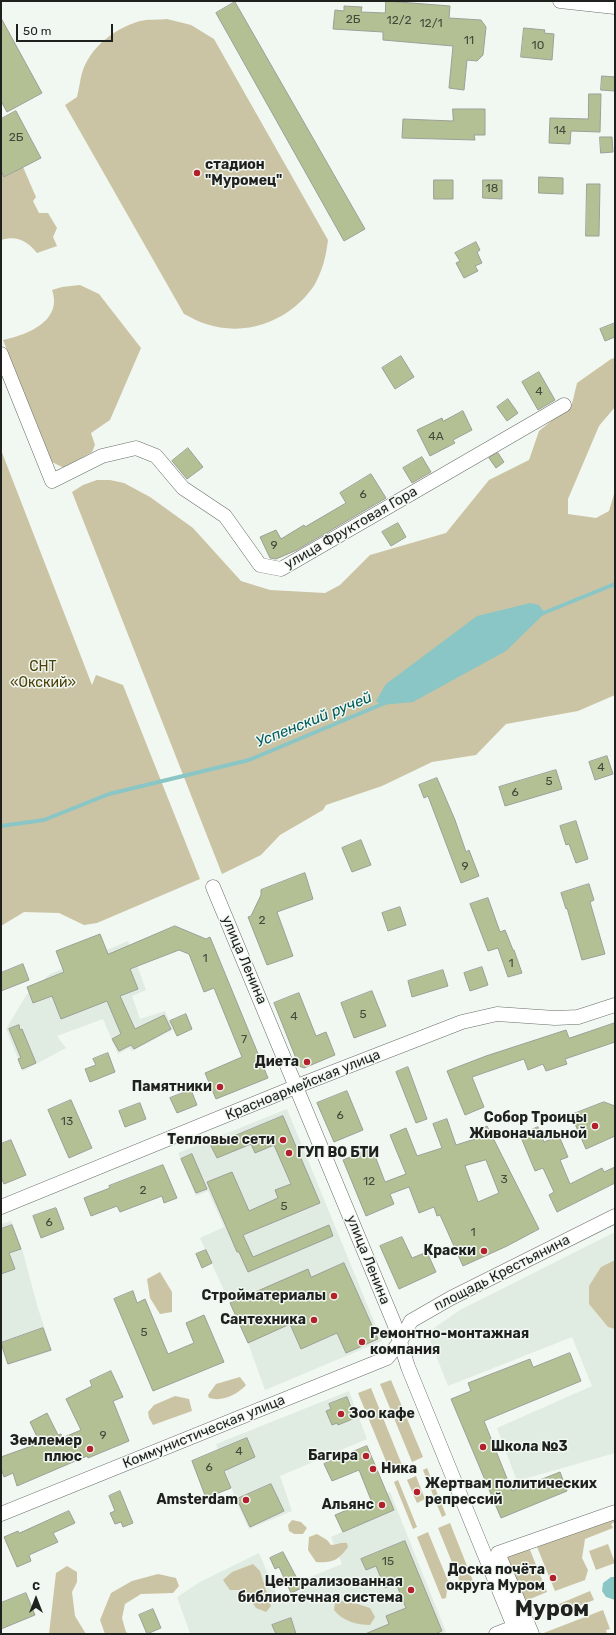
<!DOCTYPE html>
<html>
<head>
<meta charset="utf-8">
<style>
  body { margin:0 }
  #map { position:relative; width:616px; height:1635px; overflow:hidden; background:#f1f7f1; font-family:Rubik,sans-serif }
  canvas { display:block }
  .frame { position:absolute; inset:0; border:2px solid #1f211f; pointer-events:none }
  .north { position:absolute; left:16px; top:1579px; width:40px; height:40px; -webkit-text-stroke:3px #f1f7f1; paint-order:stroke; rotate:0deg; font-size:11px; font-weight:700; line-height:16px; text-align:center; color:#1f211f }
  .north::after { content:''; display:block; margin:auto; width:14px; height:18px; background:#1f211f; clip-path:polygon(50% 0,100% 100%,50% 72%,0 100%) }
  .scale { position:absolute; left:16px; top:24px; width:97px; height:18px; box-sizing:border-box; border:2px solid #1f211f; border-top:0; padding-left:5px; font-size:12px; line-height:14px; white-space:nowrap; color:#1f211f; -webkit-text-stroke:3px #f1f7f1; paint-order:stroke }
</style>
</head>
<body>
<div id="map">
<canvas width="616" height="1635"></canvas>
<div class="frame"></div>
<div class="north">С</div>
<div class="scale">50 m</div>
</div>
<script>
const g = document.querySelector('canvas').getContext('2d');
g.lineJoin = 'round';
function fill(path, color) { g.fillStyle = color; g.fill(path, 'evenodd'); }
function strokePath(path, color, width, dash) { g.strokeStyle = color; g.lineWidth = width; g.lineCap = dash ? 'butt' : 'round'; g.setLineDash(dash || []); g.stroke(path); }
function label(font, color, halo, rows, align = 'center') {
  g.font = font + ' Rubik,sans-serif'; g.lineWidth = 3; g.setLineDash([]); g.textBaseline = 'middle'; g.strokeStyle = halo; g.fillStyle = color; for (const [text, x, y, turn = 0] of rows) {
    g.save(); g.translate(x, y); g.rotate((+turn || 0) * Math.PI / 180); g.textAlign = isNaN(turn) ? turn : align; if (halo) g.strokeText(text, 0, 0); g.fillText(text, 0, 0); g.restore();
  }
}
fill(new Path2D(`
  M128,941L146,990L132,996L140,1019L165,1011L173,1030L132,1051L129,1048L118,1054L103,1019L57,1036L66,1048L23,1071L6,1029L27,994L50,974Z
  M287,1109L382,1341L265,1390L248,1343L200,1238L224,1227L208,1191L196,1196L178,1153Z
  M11,1221L23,1252L37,1305L52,1351L7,1365L1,1348V1224Z
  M615,1232V1453L517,1481L497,1428L592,1386L572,1337L448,1386L427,1333L460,1310Z
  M349,1391L367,1439L280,1476L292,1511L249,1529L236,1501L216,1444Z
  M390,1492L446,1632L442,1634H188L190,1633L177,1597L200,1582L259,1553L279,1600L304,1590L300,1581L342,1564L331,1537L342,1532L335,1515Z`), '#e0ece1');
fill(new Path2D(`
  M167,19L191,25L214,39L328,240C326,256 323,269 315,284C313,288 309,292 306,296C281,324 242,336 206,324C198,322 191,317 184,314L65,105L77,97C79,89 80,80 82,73C90,47 115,28 140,21C148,19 159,20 167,19Z
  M23,167L36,197L33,201L39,213H48L57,228L53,237L57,246L37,253C27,241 17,235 1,240V170L5,177Z
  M80,285L99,294L141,348L110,420L91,433L95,445L92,452L64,468L52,462L3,340C27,335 63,321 52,290L62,287Z
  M615,358V407L599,426L568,499V514L596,518L609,511L615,491V695L578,711L506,724L476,755L432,762L382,786L326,805L323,810L280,835L261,855L222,874L72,492L83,485L97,480H110L124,483L150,497L193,528L241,581L270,590L325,593L340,585L370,555L446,533L489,480L529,460L539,431L572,404L577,383L611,359Z
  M1,450L92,685L96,675L123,685L200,879L97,923L84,925L59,913L24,912L1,926Z
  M615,1260V1329L608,1327L589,1304V1286L601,1267Z
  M160,1272L172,1292V1312L160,1314L150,1298L147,1279Z
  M240,1377L246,1385C237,1395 222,1402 209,1398L208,1395L216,1384Z
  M391,1380L423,1457L412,1462L380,1384Z
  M371,1388L402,1465L390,1471L358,1393Z
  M175,1396L189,1399L192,1411L153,1425L149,1418L148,1412L154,1405Z
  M427,1468L446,1515L442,1517L423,1470Z
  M416,1476L425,1499L417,1503L407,1480Z
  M398,1480L417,1527L413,1529L394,1482Z
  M615,1517V1522L611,1524L613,1528L585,1539L582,1558L588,1570L585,1580L555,1591L535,1542Z
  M292,1520L301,1522L307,1528L303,1534H294L289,1531L288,1525Z
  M450,1523L475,1586L471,1588L465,1583L460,1582L438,1528Z
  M428,1532L450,1586L447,1590L446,1598L442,1599L417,1537Z
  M317,1534L327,1540L331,1545C337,1545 341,1542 347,1543L348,1547C338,1561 332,1563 316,1562L308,1550L309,1537Z
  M608,1544L615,1563L596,1570L589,1551Z
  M528,1545L547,1592L523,1602L504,1555Z
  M253,1564L260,1571L271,1606L266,1612L256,1608L246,1594L240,1590H230L223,1580L232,1572Z
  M67,1566L77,1572V1582L72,1592L75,1616L86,1634H49L56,1573Z
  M158,1574L176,1578L179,1586L173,1593L141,1594L125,1604L122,1618L126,1632L129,1634H105L100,1620L111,1593L132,1581Z
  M590,1591L594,1600L563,1612L559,1604Z
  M345,1600L370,1608L375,1617L370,1625C358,1625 342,1621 334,1610L335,1603Z
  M603,1610L610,1629L606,1630L607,1634H541Z`), '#cbc4a4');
fill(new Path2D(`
  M530,603L539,605L545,613L506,651L413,702L381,705L376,701L386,684L477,616Z
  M611,1577H615V1600L606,1597L602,1591L603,1583Z`), '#8ac6c5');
strokePath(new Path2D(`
  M541,614L615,584
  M1,826L44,820L109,794L249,760L385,703`), '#8ac6c5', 4);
const building = new Path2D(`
  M386,1L450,6L449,18L481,20L486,27L483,55L477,61L467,60L464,90L449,88L453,46L383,40V32L333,29L335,10L344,11V6L362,7L361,12L385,13Z
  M235,2L365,229L344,241L216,13Z
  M1,18L42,93L7,112L1,101Z
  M524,28L545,30L544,33L554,34L552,60L521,57Z
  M602,76L615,77V91L601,90Z
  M589,94H601L600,132L571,131L570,144L549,143L550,118L588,119Z
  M453,109H485V135H474L475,140L402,138L403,119L453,121Z
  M16,111L41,158L4,177L1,170V119Z
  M600,137H612L613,152L601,153Z
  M539,177L563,178V194L539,193Z
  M434,180H453V199H434Z
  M483,180H502V199L483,198Z
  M587,184H600L599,236H586Z
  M476,242L480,250L477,252L482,263L475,266L478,271L464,278L456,263L460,261L455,253Z
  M615,323V337L605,341L600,329Z
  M401,356L414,377L395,389L382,368Z
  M539,372L555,400L538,410L522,382Z
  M508,399L518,413L507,421L497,407Z
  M463,411L472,430L453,440L455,443L430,456L417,430L442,418L443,421Z
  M188,448L203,467L187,479L172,461Z
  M498,453L504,462L496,468L489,458Z
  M422,457L431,472L412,483L403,468Z
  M371,474L386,498L297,550L276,559L270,558L260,537L276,530L281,539L304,525L305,527L346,503L340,493Z
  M398,523L406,537L391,546L382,532Z
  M607,756L613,774L595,780L589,762Z
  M556,770L562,789L505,806L499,787Z
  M437,778L455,820L466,852L469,850L479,876L461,883L428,796L424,798L419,785Z
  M576,821L588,859L576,863L569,844L566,845L560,826Z
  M361,840L371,865L352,872L342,848Z
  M305,873L313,899L277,912L293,956L267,965L248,917L251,916L261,895V890Z
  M589,884L594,900L590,902L605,954L582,960L567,908L566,909L561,893Z
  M488,898L500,932L505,930L513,950H514L522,973L508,977L498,948L488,951L470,904Z
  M400,907L406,925L388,931L382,913Z
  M175,926L206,939L210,937L268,1078L216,1099L205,1073L242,1057L214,988L204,992L189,954L179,950L130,969L138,989L120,996L135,1029L164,1015L171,1029L134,1049L131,1045L119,1051L112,1039L121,1034L107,1001L61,1019L52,996L33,1003L27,987L64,972L56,951L100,934L108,954Z
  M23,964L29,980L1,991V973Z
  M482,967L488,985L470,991L464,973Z
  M443,970L448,986L412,997L408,981Z
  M372,991L386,1026L354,1038L341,1003Z
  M299,993L316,1036L326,1032L335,1055L304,1068L299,1066L274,1003Z
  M186,1014L192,1029L177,1036L170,1021Z
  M615,1023V1042L565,1059L567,1064L546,1071L543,1064L528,1070L524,1059L472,1077L484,1107L465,1115L447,1071L486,1056L566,1030L569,1038Z
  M19,1025L20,1030L22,1029L36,1063L22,1069L18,1059L21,1058L9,1029Z
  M108,1053L115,1072L90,1082L85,1069L96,1065L93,1059Z
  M408,1067L427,1119L416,1123L396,1072Z
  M191,1090L197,1105L177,1113L170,1098Z
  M347,1091L363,1130L334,1142L317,1103Z
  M71,1100L92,1148L69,1158L48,1110Z
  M604,1102L615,1106V1136L586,1149L571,1115Z
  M140,1103L146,1119L125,1127L119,1111Z
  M283,1116L320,1203L243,1235L253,1257L329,1225L333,1236L248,1272L239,1252H237L207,1182L232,1172L249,1211L278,1198L275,1190L291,1184L274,1145L255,1153L251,1144L217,1158L211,1146Z
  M447,1119L456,1145L478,1138L476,1132L487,1126L539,1229L507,1246L463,1266L440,1215L437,1216L434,1207L419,1213L409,1187L390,1194L394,1204L366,1216L343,1160L372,1148L385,1182L406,1174L390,1135L406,1128L417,1156L442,1148L433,1124ZM486,1160L499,1193L478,1202L465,1166Z
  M538,1127L544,1142L559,1136L568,1157L560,1160L570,1184L602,1168L604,1172L615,1167V1183L557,1212L549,1195L554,1192L543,1168L535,1171L520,1135Z
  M11,1140L26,1175L4,1184L1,1177V1144Z
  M192,1154L207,1189L196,1193L181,1159Z
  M163,1165L177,1198L164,1203L162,1196L120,1212L117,1206L91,1216L84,1198L110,1188L109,1186Z
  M56,1208L64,1229L41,1238L33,1216Z
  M12,1225L21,1249L9,1253L15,1269L1,1274V1229Z
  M402,1237L412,1258L427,1252L436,1272L399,1289L380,1246Z
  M206,1250L212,1263L202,1268L196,1254Z
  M344,1263L378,1339L346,1353L337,1333L301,1349L290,1324L248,1343L230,1303L308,1269L311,1277Z
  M133,1291L137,1303L145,1299L168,1354L194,1343L186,1323L204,1315L224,1362L153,1391L114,1299Z
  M43,1328L51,1350L8,1364L1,1343Z
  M570,1353L581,1381L484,1421L512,1491L560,1472L567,1491L501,1518L451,1399L471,1391L468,1383L530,1359L533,1367Z
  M111,1371L123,1397L113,1401L129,1441L88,1458L87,1456L17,1486L13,1473L4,1477L1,1468V1457L40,1443L30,1422L47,1413L58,1435L61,1434L62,1438L81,1430L66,1399L92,1386L90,1381Z
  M347,1397L355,1418L338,1425L337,1423L332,1425L326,1411L331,1409L329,1404Z
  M247,1438L255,1457L224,1471L231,1488L206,1498L192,1461Z
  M367,1446L394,1510L343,1532L335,1515L371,1500L359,1470L332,1481L324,1464Z
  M271,1484L284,1511L250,1527L237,1499Z
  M120,1491L133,1523L123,1527L121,1522L115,1524L110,1513L115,1511L109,1496Z
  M69,1511L75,1523L53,1533L58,1542L29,1555L31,1561L17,1567L4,1537L18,1531L19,1533Z
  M405,1541L442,1631L435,1634H365L389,1624L386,1616L406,1608L396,1583L385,1588L376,1566L366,1570L361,1559Z
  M283,1552L302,1588L291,1593L279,1567L275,1569L270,1558Z
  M26,1593L35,1615L1,1629V1603Z
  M153,1609L161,1628L147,1634L139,1615Z
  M291,1618L296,1634H276L272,1625Z`);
fill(building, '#b2c094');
strokePath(building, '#9d9f98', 1);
const minor = new Path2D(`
  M560,1L615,7
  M1,354L52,481L102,456L136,448L156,456L183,488L225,516L260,565L281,569L564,405
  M213,887L394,1323L408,1367L517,1634
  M1,1207L305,1083L462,1022L497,1014L555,1018L578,1017L615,1005
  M1,1514L387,1358L400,1342L411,1321L451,1298L615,1216
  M496,1634L514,1627
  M532,1634L498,1553L615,1512`);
strokePath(minor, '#686e68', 15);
strokePath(minor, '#fff', 14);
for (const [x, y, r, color] of [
  [197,173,4,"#b2202a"],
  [307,1062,4,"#b2202a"],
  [220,1087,4,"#b2202a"],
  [595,1126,4,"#b2202a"],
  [283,1140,4,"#b2202a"],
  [289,1153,4,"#b2202a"],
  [484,1251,4,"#b2202a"],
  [334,1296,4,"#b2202a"],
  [314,1320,4,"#b2202a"],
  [362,1342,4,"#b2202a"],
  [341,1414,4,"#b2202a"],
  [483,1447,4,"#b2202a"],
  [90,1449,4,"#b2202a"],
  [366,1456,4,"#b2202a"],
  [373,1469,4,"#b2202a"],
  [417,1492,4,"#b2202a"],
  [246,1500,4,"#b2202a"],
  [382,1505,4,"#b2202a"],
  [553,1578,4,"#b2202a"],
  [411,1590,4,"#b2202a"]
]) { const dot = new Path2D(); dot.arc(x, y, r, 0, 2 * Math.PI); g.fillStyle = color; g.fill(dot); strokePath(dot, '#f1f7f1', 1.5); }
label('12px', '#44493c', null, [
  ["2Б",353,20],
  ["12/2",399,21],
  ["12/1",431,24],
  ["11",469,41],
  ["10",538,46],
  ["14",560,131],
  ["2Б",16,138],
  ["18",492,189],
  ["4",539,392],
  ["4А",436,437],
  ["6",363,495],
  ["9",274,546],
  ["4",601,768],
  ["5",549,782],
  ["6",515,793],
  ["9",465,867],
  ["2",262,921],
  ["1",205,959],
  ["1",511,964],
  ["5",363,1015],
  ["4",294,1017],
  ["7",244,1040],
  ["6",340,1116],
  ["13",67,1122],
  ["3",504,1180],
  ["12",369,1182],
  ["2",143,1191],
  ["5",284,1207],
  ["6",49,1223],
  ["1",473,1233],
  ["5",144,1333],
  ["9",103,1436],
  ["4",239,1452],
  ["6",209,1468],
  ["15",388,1562]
]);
label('bold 14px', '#1f211f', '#f1f7f1', [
  ["стадион",205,165,"left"],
  ["\"Муромец\"",205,181,"left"],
  ["Диета",299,1062],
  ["Памятники",212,1087],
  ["Собор Троицы",587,1118],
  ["Живоначальной",587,1134],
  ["Тепловые сети",275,1140],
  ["ГУП ВО БТИ",297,1153,"left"],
  ["Краски",476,1251],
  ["Стройматериалы",326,1296],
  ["Сантехника",306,1320],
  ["Ремонтно-монтажная",370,1334,"left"],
  ["компания",370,1350,"left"],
  ["Зоо кафе",349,1414,"left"],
  ["Землемер",82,1441],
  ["плюс",82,1457],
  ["Школа №3",491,1447,"left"],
  ["Багира",358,1456],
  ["Ника",381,1469,"left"],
  ["Жертвам политических",425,1484,"left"],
  ["репрессий",425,1500,"left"],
  ["Amsterdam",238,1500],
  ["Альянс",374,1505],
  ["Доска почёта",545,1570],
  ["округа Муром",545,1586],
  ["Централизованная",403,1582],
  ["библиотечная система",403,1598]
], 'right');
label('14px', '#1f211f', '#f1f7f1', [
  ["улица Фруктовая Гора",351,528,-30],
  ["улица Ленина",244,960,67],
  ["Красноармейская улица",303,1085,-22],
  ["улица Ленина",368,1260,68],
  ["площадь Крестьянина",502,1273,-27],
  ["Коммунистическая улица",204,1432,-22]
]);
label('14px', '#4b4006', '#f1f7f1', [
  ["СНТ",43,667],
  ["«Окский»",43,683]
]);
label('italic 15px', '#005c5c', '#f1f7f1', [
  ["Успенский ручей",314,720,-22]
]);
label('bold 22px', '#1f211f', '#f1f7f1', [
  ["Муром",552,1610]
]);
</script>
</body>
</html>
